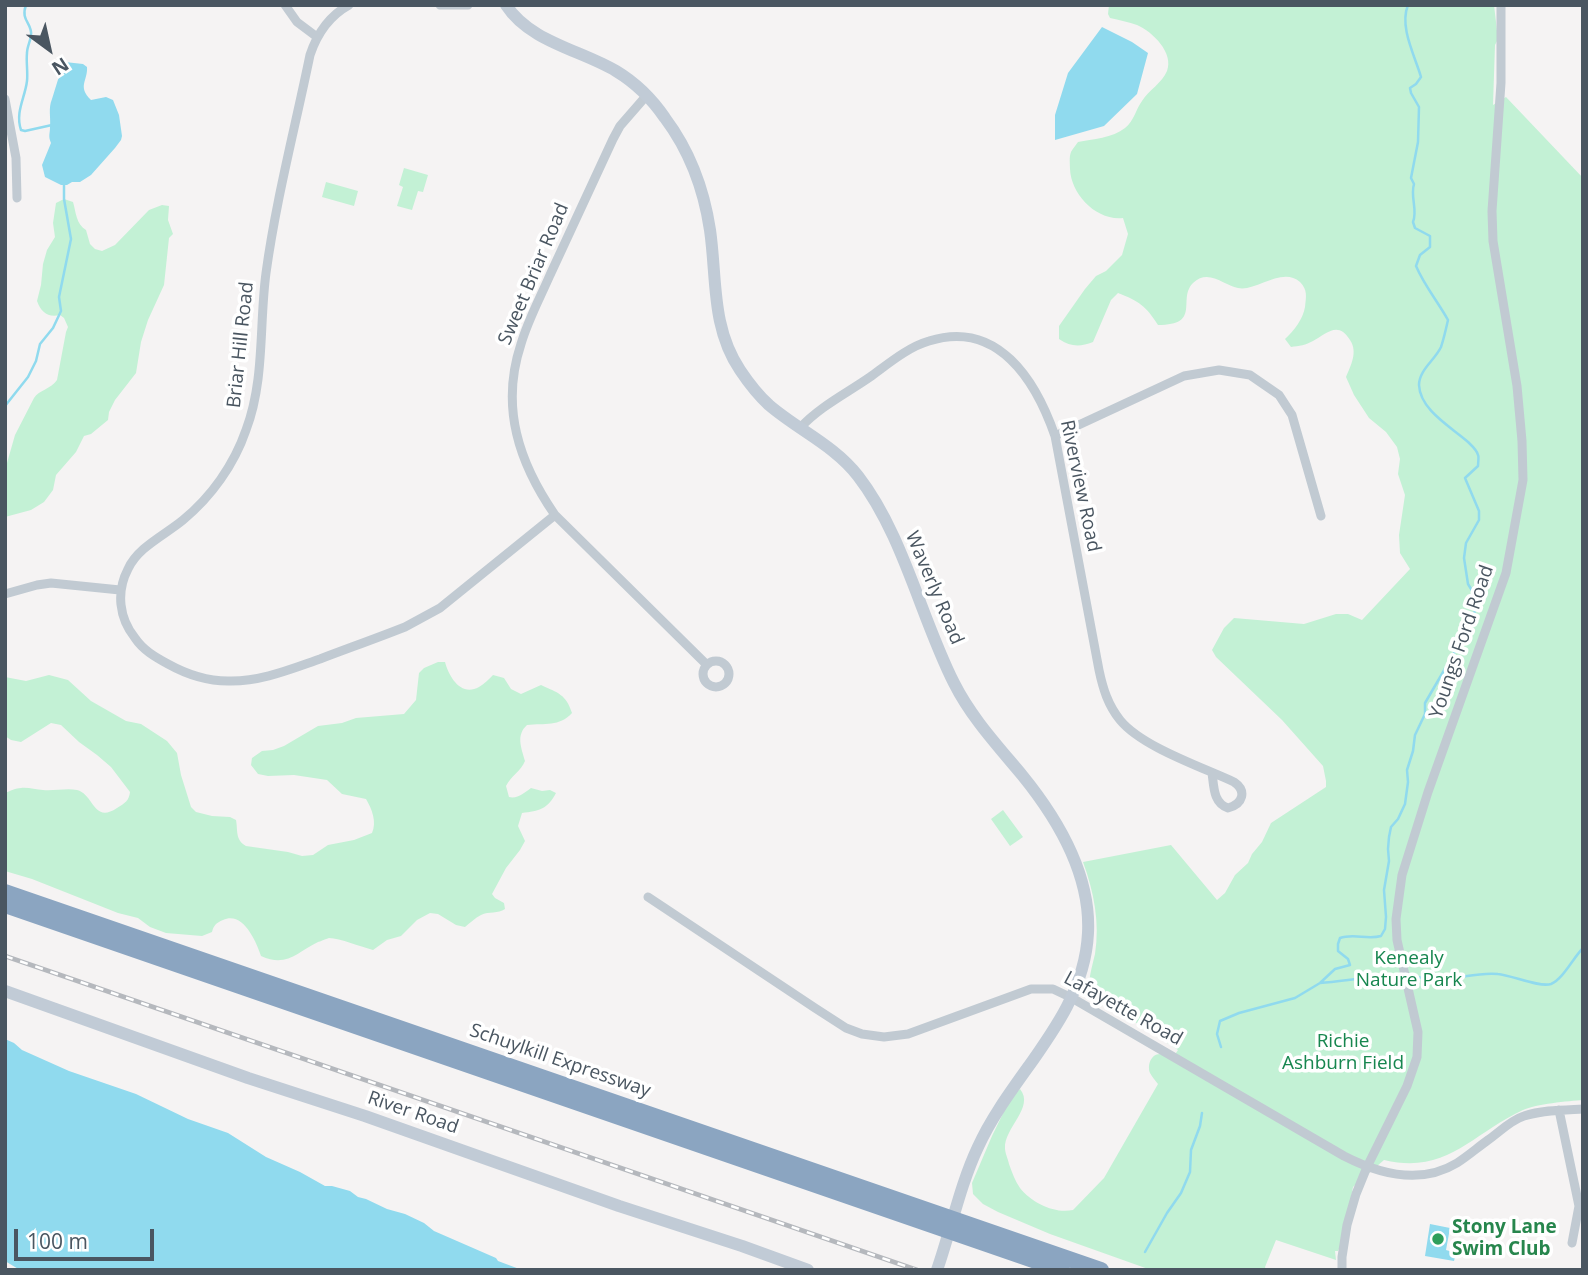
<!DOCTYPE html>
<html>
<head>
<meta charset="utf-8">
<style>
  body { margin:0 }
  #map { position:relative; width:1588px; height:1275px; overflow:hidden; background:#f5f3f3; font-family:"Open Sans",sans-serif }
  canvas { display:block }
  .frame { position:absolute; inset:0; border:7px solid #4a5661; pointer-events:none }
  .north { position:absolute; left:14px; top:14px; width:70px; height:70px; -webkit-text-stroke:5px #fff; paint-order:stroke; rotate:147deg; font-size:19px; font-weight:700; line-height:28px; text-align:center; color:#4a5661 }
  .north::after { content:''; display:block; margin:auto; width:24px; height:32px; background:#4a5661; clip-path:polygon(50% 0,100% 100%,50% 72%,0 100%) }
  .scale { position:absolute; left:14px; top:1229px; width:140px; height:32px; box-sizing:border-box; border:4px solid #4a5661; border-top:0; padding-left:9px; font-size:21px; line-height:24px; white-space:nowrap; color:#4a5661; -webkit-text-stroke:5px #fff; paint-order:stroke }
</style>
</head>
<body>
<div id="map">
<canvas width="1588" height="1275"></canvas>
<div class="frame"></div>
<div class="north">N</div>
<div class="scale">100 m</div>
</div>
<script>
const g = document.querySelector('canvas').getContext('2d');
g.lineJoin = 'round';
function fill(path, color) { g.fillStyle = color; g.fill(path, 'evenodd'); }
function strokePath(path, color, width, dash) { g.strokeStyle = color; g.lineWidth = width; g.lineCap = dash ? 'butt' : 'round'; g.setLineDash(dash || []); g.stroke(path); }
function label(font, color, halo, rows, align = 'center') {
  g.font = font + ' "Open Sans",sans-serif'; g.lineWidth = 7; g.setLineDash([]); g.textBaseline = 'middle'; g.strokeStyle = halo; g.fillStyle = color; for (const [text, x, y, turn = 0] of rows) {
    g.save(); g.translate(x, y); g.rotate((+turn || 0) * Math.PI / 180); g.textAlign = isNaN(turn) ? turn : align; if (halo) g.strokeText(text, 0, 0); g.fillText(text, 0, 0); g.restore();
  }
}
fill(new Path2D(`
  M1109,5H1494L1498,39L1495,45L1493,105L1506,97L1583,178V1100C1568,1101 1536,1104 1523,1110C1471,1134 1447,1175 1384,1160L1353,1187L1342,1243L1338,1251H1335L1336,1260L1276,1240L1265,1267L1266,1270H1151L1050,1234L998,1212L983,1204L973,1194L972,1183L992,1136L1011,1097L1020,1089C1035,1107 1004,1128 1005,1148C1005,1153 1008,1159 1009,1164C1012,1172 1015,1181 1020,1188C1032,1203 1055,1214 1073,1210L1104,1178L1158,1084C1155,1080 1152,1077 1150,1073C1147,1065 1151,1054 1160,1054C1164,1054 1169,1057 1172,1059L1178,1050L1089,992C1088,980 1092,967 1095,954C1100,923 1094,892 1083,862L1171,845L1217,900L1225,893L1235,875L1248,863L1252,854L1262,842L1271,823L1326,787V781L1323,766L1282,720L1216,657L1212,650L1224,628L1234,618L1304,624L1336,614H1348L1362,620L1410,569L1400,553L1399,535L1405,495L1398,474L1400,459L1397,447L1386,432L1369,418L1354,395L1346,377C1351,365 1358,352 1350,340C1338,320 1326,334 1313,341C1306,345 1299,346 1291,347L1285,339C1294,331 1303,319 1305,307C1306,297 1308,290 1300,282C1282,266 1256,292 1238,288C1224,286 1209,268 1193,283C1177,299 1202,325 1158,325C1146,306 1139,301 1118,293L1111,300L1093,342C1080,347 1071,347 1059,339V326L1085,289L1096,276L1106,271L1122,255L1128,234L1123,218C1096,221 1071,194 1070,169C1070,163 1069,157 1071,152C1073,148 1076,145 1078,142C1092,139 1113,138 1125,128C1134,121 1136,109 1142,101C1149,90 1162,83 1167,71C1174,53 1153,32 1137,25C1129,22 1119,20 1110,18L1108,14Z
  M404,168L428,175L423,192L418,191L412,210L397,206L403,187L399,185Z
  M326,182L358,191L354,206L322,197Z
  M64,199L73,202C76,212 76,224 86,230L90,244L95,249L102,251L115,245L149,210L162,205L169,206L168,220L173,234L169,238L164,285L148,320L141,342L136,373L115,400L109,412L108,420L91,434L84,436L76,452L56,475L53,490L44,502L31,510L5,517V463H7L15,435L34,398C39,390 51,389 57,380L66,332L68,327L64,318L60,315C48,318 41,312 37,301L41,285L43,264L47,250L55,237L53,223L56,203Z
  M438,662H445C449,677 461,697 479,687C484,684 489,679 493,675L504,678L511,689L521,694L541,685C558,693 566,694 572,713C559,727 545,723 527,725C516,735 521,747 525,761C521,771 511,776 506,786L509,797C518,799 524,793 531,788L542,791L550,790L556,793C548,809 539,811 522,813L518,826L525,841L520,850L506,868L492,894L495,898L504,903L505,909C498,914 489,911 481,915C475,918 470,923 465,927L456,925L438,914L430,913L417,920L401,936L387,940L373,950C361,947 340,938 329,938C328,938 319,942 318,942C297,952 287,968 261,956C256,941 243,911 223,920C216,923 214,925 212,932L202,936L166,933L150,927L138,918L118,913L32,879L5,871V793C10,791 16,788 21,788C28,787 36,790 43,790C54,791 67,788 77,790C94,794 93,824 117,808C125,803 129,801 130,792L111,767L97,755L79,742L61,725L51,723L21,742L11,740L5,736V677L26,681L49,675L68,680L91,701L126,721L141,724L167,741L177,753L181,775L191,807L196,812L212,816L230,817L236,820C238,830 235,840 246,846L288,852L302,856L313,855L328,845L354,840L372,833C377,822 372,809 366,799L342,794L327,780L294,775L268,776L258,774L251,765L252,758L262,751L273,750L284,746L318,726L342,723L356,718L404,714L416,700L419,673L424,668Z
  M1003,810L1023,837L1010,846L991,819Z`), '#c3f1d5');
fill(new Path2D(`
  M1102,27L1132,42L1148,53L1137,94L1104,126L1055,140V115L1068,73Z
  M65,62L83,64L87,67C88,81 77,86 91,100L106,97L113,100L119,115L122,136L121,140L115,148L91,175L80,182H72L67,185H61L45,177L42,165L51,143C48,136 50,134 50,127C51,118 48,108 52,99C56,87 59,74 65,62Z
  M5,1039L14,1043L22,1050L69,1071L136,1094L188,1119L228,1133L266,1157L300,1172L325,1186H332L350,1191L358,1197L366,1199L387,1209L405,1214L424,1223L434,1231L496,1258L498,1261L522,1270H20L5,1261Z
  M1430,1224L1450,1228L1446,1250L1456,1253L1454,1261L1425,1256Z`), '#90daee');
strokePath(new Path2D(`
  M26,5C20,21 33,23 31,36C30,42 27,47 27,53C26,62 28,72 27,81C25,98 15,112 21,130L25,131L52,125
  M5,406L28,377L36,361L40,344L53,328L61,311L59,297L71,239L64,199V183
  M1320,983C1345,981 1371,976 1396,976C1412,976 1428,979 1444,979C1463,978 1479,972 1498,974C1511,975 1540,988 1551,984C1563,979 1573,958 1583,948
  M1221,1047L1217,1034L1220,1021L1239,1013L1295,998L1320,983L1335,969L1350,965L1348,959L1338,951V944L1340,938C1354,933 1367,940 1381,936L1385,929L1386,917L1384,890L1389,861L1388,849L1389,837L1391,827L1398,819L1405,804L1408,782L1407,770L1413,751L1415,735L1425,714V703L1453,655L1477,607L1476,597L1468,584L1464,558L1466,543L1479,520V511L1465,478L1478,466C1478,465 1479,455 1478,455C1477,450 1471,445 1468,442C1451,427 1420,410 1419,385C1419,370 1435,360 1441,347C1444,338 1446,329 1448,320C1438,302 1424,285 1416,266L1420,255L1430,247V236L1415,228L1413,222C1418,210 1410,197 1414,184L1411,178L1418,142L1419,107L1411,93L1410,88L1416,84L1421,77C1415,56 1399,27 1408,5
  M1145,1252L1167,1213L1181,1193L1190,1172L1191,1150L1200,1126L1202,1113`), '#90daee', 2.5);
strokePath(new Path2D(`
  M285,5L297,22L317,37
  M349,5C329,16 317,34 310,55C295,128 276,200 266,273C259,325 265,380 246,430C234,465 211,497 183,520C165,535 138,547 128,569C116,592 119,618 135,638C143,650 155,657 168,664C186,674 207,681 228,681C260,682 291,669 320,659C349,648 377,638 405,627L440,608L555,515
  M440,5H468
  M647,95L620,126L613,139C592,185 571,230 550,275C540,298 528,320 521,344C500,407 519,463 555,515L706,664
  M5,99L16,158L17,198
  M800,428C819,407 847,393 870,377C888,364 908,347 929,341C998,319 1036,381 1055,436L1099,670C1103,689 1108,705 1120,720C1142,747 1202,767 1234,782C1247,791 1243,804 1228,808C1213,803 1214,786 1212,773
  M1055,436L1184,376L1219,370L1250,375L1279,395L1292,415L1321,516
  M5,594L37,585L51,583L120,590
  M703 674a13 13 0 1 1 26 0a13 13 0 1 1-26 0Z
  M648,897L815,1008L846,1028L862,1034L884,1037L908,1034L1031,989H1053L1072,998L1344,1156C1379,1174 1421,1185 1457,1163C1468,1156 1477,1148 1488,1140C1498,1133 1511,1120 1524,1116C1542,1110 1564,1110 1583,1109
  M1559,1110L1579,1206L1572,1243
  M1342,1270V1257L1347,1225L1356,1194L1367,1167L1407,1086L1417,1057L1418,1032L1397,940L1396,919L1402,875L1428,792L1506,573L1523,480L1522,441L1517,386L1493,241L1492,211L1501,83V5`), '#c1cad2', 9);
strokePath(new Path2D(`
  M506,5C530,42 581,50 616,71C636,83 652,99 665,118C689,150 704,190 710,230C717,278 711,327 740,370C748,382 758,395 769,405C798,430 834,445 858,476C903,534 921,618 954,683C971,717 997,745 1022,775C1057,818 1091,874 1088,933C1084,1018 1011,1074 978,1147C960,1185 951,1230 937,1270
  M5,991L248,1078L365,1116L619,1206L742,1246L808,1270`), '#c1cbd6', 12);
strokePath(new Path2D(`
  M5,892L1101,1270
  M5,905L1062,1270`), '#8ba5c1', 16);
const rail = new Path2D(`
  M5,956L917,1270`);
strokePath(rail, '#b5b8bd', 5);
strokePath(rail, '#fff', 2.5, [8]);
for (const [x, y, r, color] of [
  [1438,1239,7,"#2e9e5b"]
]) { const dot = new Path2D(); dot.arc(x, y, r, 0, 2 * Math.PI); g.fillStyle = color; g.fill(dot); strokePath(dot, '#fff', 2.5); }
label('19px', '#4a5661', '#fff', [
  ["Sweet Briar Road",534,274,-67],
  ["Briar Hill Road",241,345,-84],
  ["Riverview Road",1080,486,78],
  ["Waverly Road",934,588,67],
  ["Youngs Ford Road",1462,642,-71],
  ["Lafayette Road",1123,1009,29],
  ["Schuylkill Expressway",560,1061,19],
  ["River Road",413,1113,19]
]);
label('19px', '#17864f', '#fff', [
  ["Kenealy",1409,959],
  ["Nature Park",1409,981],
  ["Richie",1343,1042],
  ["Ashburn Field",1343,1064]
]);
label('bold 19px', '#27864d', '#fff', [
  ["Stony Lane",1452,1228],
  ["Swim Club",1452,1250]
], 'left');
</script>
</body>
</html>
